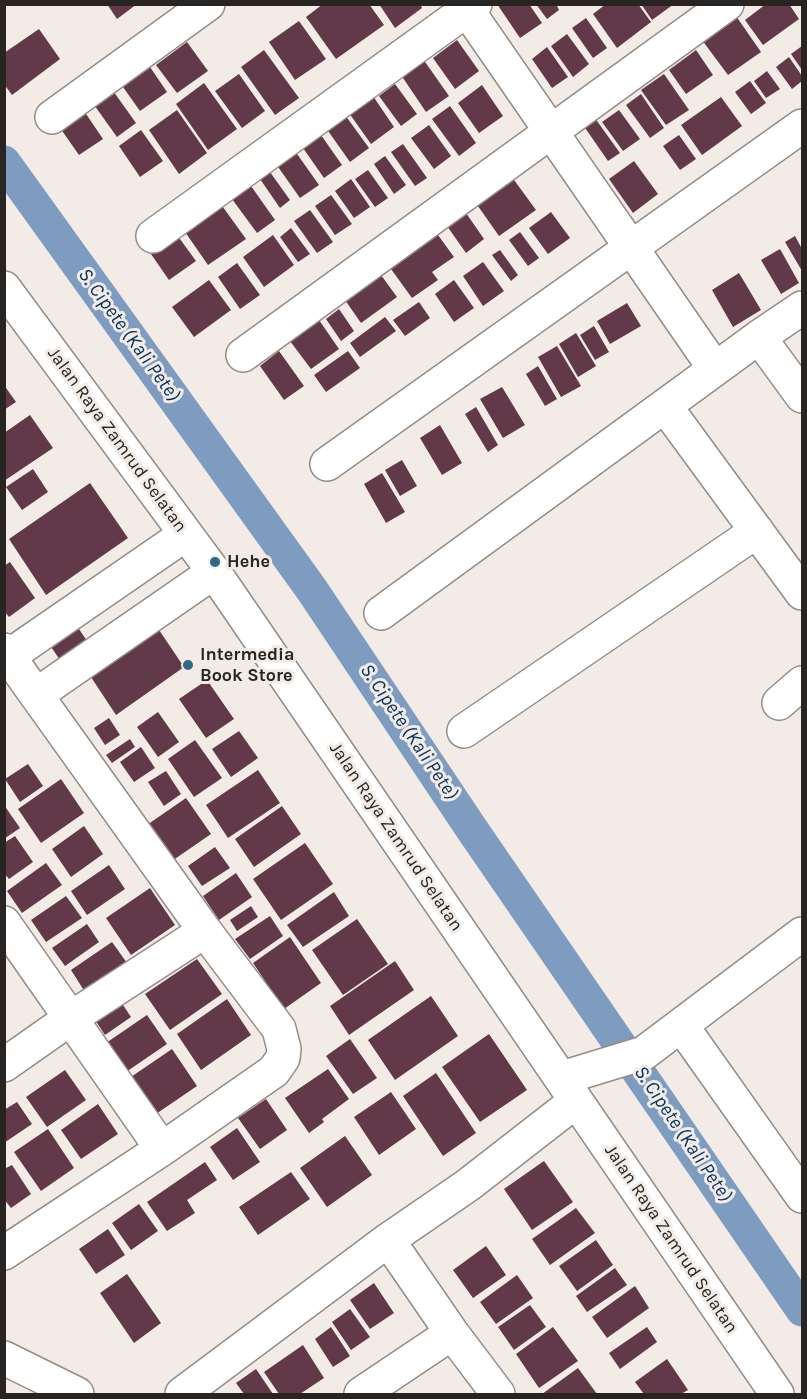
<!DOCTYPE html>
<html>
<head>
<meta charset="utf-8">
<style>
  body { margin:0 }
  #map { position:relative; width:807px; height:1399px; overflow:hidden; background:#f3ebe6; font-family:Karla,sans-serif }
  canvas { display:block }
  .frame { position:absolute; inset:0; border:6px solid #272422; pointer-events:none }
</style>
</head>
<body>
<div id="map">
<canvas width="807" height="1399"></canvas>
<div class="frame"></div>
</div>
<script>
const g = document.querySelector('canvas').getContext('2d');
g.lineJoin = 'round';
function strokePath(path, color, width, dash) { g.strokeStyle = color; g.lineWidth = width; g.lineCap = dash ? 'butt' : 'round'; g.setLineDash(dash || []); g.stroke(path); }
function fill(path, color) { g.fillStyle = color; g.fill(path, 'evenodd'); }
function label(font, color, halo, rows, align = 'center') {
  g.font = font + ' Karla,sans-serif'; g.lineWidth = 6; g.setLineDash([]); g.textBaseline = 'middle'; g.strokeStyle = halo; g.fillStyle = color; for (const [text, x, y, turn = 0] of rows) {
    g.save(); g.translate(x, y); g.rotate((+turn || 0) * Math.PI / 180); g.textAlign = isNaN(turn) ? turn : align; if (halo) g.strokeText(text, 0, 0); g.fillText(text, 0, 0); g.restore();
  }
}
strokePath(new Path2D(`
  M4,162L312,590L471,828L802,1310`), '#7e9cbf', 33);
fill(new Path2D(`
  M107,4H137L117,19Z
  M323,4H369L384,25L336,59L306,17Z
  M379,4H420L422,8L395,28Z
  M497,4H529L542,23L520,38Z
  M536,4H556L559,10L547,19Z
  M606,4H638L651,22L617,48L593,14Z
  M641,4H674L652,20Z
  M766,4H789L799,19L763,45L745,20Z
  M736,16L761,52L728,75L702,40Z
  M586,18L607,48L593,58L572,28Z
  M299,21L326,59L295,80L269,42Z
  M39,29L60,59L12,95L4,84V53Z
  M567,34L589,64L573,77L551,46Z
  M457,40L479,71L455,89L433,58Z
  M187,42L208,71L177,93L156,65Z
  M802,46V70L791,54Z
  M547,47L568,77L552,88L532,59Z
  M264,50L299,98L275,115L241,67Z
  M696,50L713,75L686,94L669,70Z
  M789,57L802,76V81L792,89L776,67Z
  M423,59L449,96L426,112L401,75Z
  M150,67L167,92L140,111L123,87Z
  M767,71L780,89L766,98L754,81Z
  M239,74L265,111L242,128L215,91Z
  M664,74L689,110L666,125L641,90Z
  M750,81L766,103L751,114L735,92Z
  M204,83L237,129L208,150L176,104Z
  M395,84L417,114L401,126L379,96Z
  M482,85L503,116L479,133L458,103Z
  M111,88L136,123L117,137L92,102Z
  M641,94L664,128L650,138L626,105Z
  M373,96L394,127L371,144L349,113Z
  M721,97L742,126L702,155L681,125Z
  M450,106L476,143L459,156L432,119Z
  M82,108L103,139L79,155L58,125Z
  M177,110L207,153L179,174L149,130Z
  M619,110L640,139L623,151L602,122Z
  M592,114L620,153L608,161L581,122Z
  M345,115L369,148L350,162L326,128Z
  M429,125L451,156L434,169L411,138Z
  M141,130L163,161L140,177L119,146Z
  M321,135L342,165L324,178L303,148Z
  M679,135L696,159L680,170L663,146Z
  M403,144L427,178L415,186L391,152Z
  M295,151L319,185L300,198L276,164Z
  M385,156L406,185L394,194L374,164Z
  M634,161L658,194L633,213L609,179Z
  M368,170L388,198L375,207L355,179Z
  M270,172L290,200L280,208L260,179Z
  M509,173L536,210L499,236L473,199Z
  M351,179L370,207L354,218L335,191Z
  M251,186L275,220L257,233L232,199Z
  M331,195L352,224L335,235L315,206Z
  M220,203L246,239L208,265L183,229Z
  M310,210L333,242L317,253L294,221Z
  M551,212L570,238L548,254L529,228Z
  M466,213L484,239L466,253L447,226Z
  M291,228L310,254L298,262L280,237Z
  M520,232L539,258L528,266L509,240Z
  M177,235L196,261L169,280L151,254Z
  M273,235L294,265L264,287L243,257Z
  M438,235L454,257L432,272L438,280L412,298L391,269Z
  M795,236L802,249V271L785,242Z
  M780,249L799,283L781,294L761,260Z
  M500,250L518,275L511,281L492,255Z
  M483,262L504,291L483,306L463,276Z
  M237,263L260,295L240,309L218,277Z
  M739,273L761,310L733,327L712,290Z
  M381,275L397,297L361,323L345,300Z
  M209,280L231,310L194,337L172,307Z
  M454,280L474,308L454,322L435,294Z
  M419,302L430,318L405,336L393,320Z
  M627,303L641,326L610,344L597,321Z
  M339,309L354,331L341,341L326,319Z
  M385,317L396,331L360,357L350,343Z
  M319,320L339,349L311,369L290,341Z
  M594,326L609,352L595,360L580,335Z
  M576,333L596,366L578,377L559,344Z
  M557,346L581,386L561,397L538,357Z
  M279,351L304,386L284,400L260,366Z
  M348,351L360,368L326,392L314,375Z
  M538,366L557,399L545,406L526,374Z
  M4,385L16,402L4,410Z
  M502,387L525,425L503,438L480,399Z
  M476,407L498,445L488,452L465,414Z
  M30,415L53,448L4,481V433Z
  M440,425L462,463L442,475L420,438Z
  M402,460L417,486L400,496L385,470Z
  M33,469L48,492L22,510L6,487Z
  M382,473L405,512L386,523L364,484Z
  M90,483L128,538L46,595L9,539Z
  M10,562L35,598L9,617L4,611V566Z
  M71,617L89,644L62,663L43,635Z
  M155,624L184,667L116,715L87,671Z
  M207,680L234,719L206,738L179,699Z
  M158,712L179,742L158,757L137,727Z
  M109,718L120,735L105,745L94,728Z
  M239,731L258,758L231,777L212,749Z
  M130,739L135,747L112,763L106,755Z
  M195,740L222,778L194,797L168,759Z
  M141,747L155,768L134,782L120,762Z
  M28,764L43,786L20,802L5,779Z
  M258,770L280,803L228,838L206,805Z
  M166,771L181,794L164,806L148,782Z
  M61,779L84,813L41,843L18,809Z
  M186,798L211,834L169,863L144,827Z
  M4,805L20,828L4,839Z
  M282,806L301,834L254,867L235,839Z
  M84,826L103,854L71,877L52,849Z
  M15,836L33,862L9,879L4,873V843Z
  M305,843L333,884L281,920L253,879Z
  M215,847L230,868L202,886L188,866Z
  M46,863L62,885L22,913L7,891Z
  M109,865L125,889L87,915L71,891Z
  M236,873L252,897L219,920L203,896Z
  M150,888L175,925L131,955L106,918Z
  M334,892L349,916L303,947L287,925Z
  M66,896L82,918L46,942L31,920Z
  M251,906L258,917L237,931L230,920Z
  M270,916L283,936L250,959L235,939Z
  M357,919L388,964L343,995L312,950Z
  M87,924L99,942L65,966L52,948Z
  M290,937L321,983L284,1009L253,963Z
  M112,942L127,963L85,992L71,970Z
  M197,959L222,994L170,1030L145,994Z
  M395,961L414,990L349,1035L330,1006Z
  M115,993L131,1017L105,1035L89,1011Z
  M431,996L458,1036L395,1080L368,1040Z
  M227,999L251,1035L201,1070L177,1034Z
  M147,1015L167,1044L126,1072L106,1043Z
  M489,1034L527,1090L480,1122L442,1067Z
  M350,1039L377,1078L353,1094L326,1056Z
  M172,1049L197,1086L153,1116L128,1079Z
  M328,1069L349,1099L322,1119L324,1122L309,1133L285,1098Z
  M65,1070L86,1100L47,1127L26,1097Z
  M436,1073L476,1133L443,1156L403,1096Z
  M391,1092L416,1129L379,1155L354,1117Z
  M266,1099L287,1130L260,1149L238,1118Z
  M17,1102L32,1124L4,1143V1110Z
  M98,1104L118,1134L81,1159L61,1130Z
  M237,1128L260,1162L233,1180L210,1147Z
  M48,1129L74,1168L41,1191L14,1152Z
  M345,1136L372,1175L327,1207L300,1168Z
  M544,1161L573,1202L532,1230L504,1189Z
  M205,1162L217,1180L187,1200L195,1213L167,1231L147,1202Z
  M12,1165L31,1194L11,1208L4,1199V1169Z
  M291,1172L310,1199L258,1235L239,1207Z
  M139,1204L158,1231L131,1250L112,1223Z
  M576,1208L595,1233L550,1265L532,1239Z
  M108,1229L125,1255L96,1274L79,1249Z
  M596,1240L613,1265L577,1291L559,1266Z
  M486,1246L506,1275L473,1298L453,1270Z
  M615,1268L627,1285L587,1312L576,1296Z
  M127,1274L161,1323L134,1343L100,1293Z
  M517,1275L533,1298L496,1324L480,1302Z
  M374,1283L394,1313L370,1329L350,1300Z
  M635,1286L649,1308L607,1338L592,1317Z
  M530,1305L546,1327L514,1350L498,1327Z
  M350,1309L370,1337L351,1350L332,1322Z
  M331,1327L350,1356L333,1367L315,1339Z
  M553,1327L578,1361L539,1388L516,1354Z
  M647,1327L657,1342L620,1369L609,1353Z
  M303,1345L324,1378L300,1394H279L264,1372Z
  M667,1359L688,1390L681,1394H644L635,1382Z
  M578,1368L597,1394H542Z
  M256,1369L273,1394H244L236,1383Z`), '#623948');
const minor = new Path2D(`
  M463,4L715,369
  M52,117L208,4
  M153,236L475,4
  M4,288L214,572L777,1394
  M759,337L802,396
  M243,355L727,4
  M665,406L802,593
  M327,464L802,126
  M381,613L759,337L802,308
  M4,650L205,931L279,1029L284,1049L283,1058L274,1071L162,1149L4,923
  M9,656L186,534
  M36,695L214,572
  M779,703L802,683
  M464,731L757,531
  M681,1025L802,1196
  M4,1065L71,1018L205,931
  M562,1078L644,1053L802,934
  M388,1240L452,1333L498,1394
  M4,1253L162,1149
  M4,1358L77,1394
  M182,1394L388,1240L468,1185L576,1101
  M361,1394L452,1333`);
strokePath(minor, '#948c87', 36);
strokePath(minor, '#fff', 33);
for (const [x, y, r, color] of [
  [215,562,6,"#2e6a81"],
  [188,665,6,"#2e6a81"]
]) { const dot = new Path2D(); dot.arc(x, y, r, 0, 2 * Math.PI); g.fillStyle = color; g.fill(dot); strokePath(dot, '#f3ebe6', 2); }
label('18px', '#272422', '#f3ebe6', [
  ["Jalan Raya Zamrud Selatan",117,440,54],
  ["Jalan Raya Zamrud Selatan",396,837,56],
  ["Jalan Raya Zamrud Selatan",671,1239,56]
]);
label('bold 18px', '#272422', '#f3ebe6', [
  ["Hehe",227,562],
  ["Intermedia",200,655],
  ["Book Store",200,676]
], 'left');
label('italic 20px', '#03325e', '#f3ebe6', [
  ["S. Cipete (Kali Pete)",129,335,54],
  ["S. Cipete (Kali Pete)",409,732,56],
  ["S. Cipete (Kali Pete)",683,1134,56]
]);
</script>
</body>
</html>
